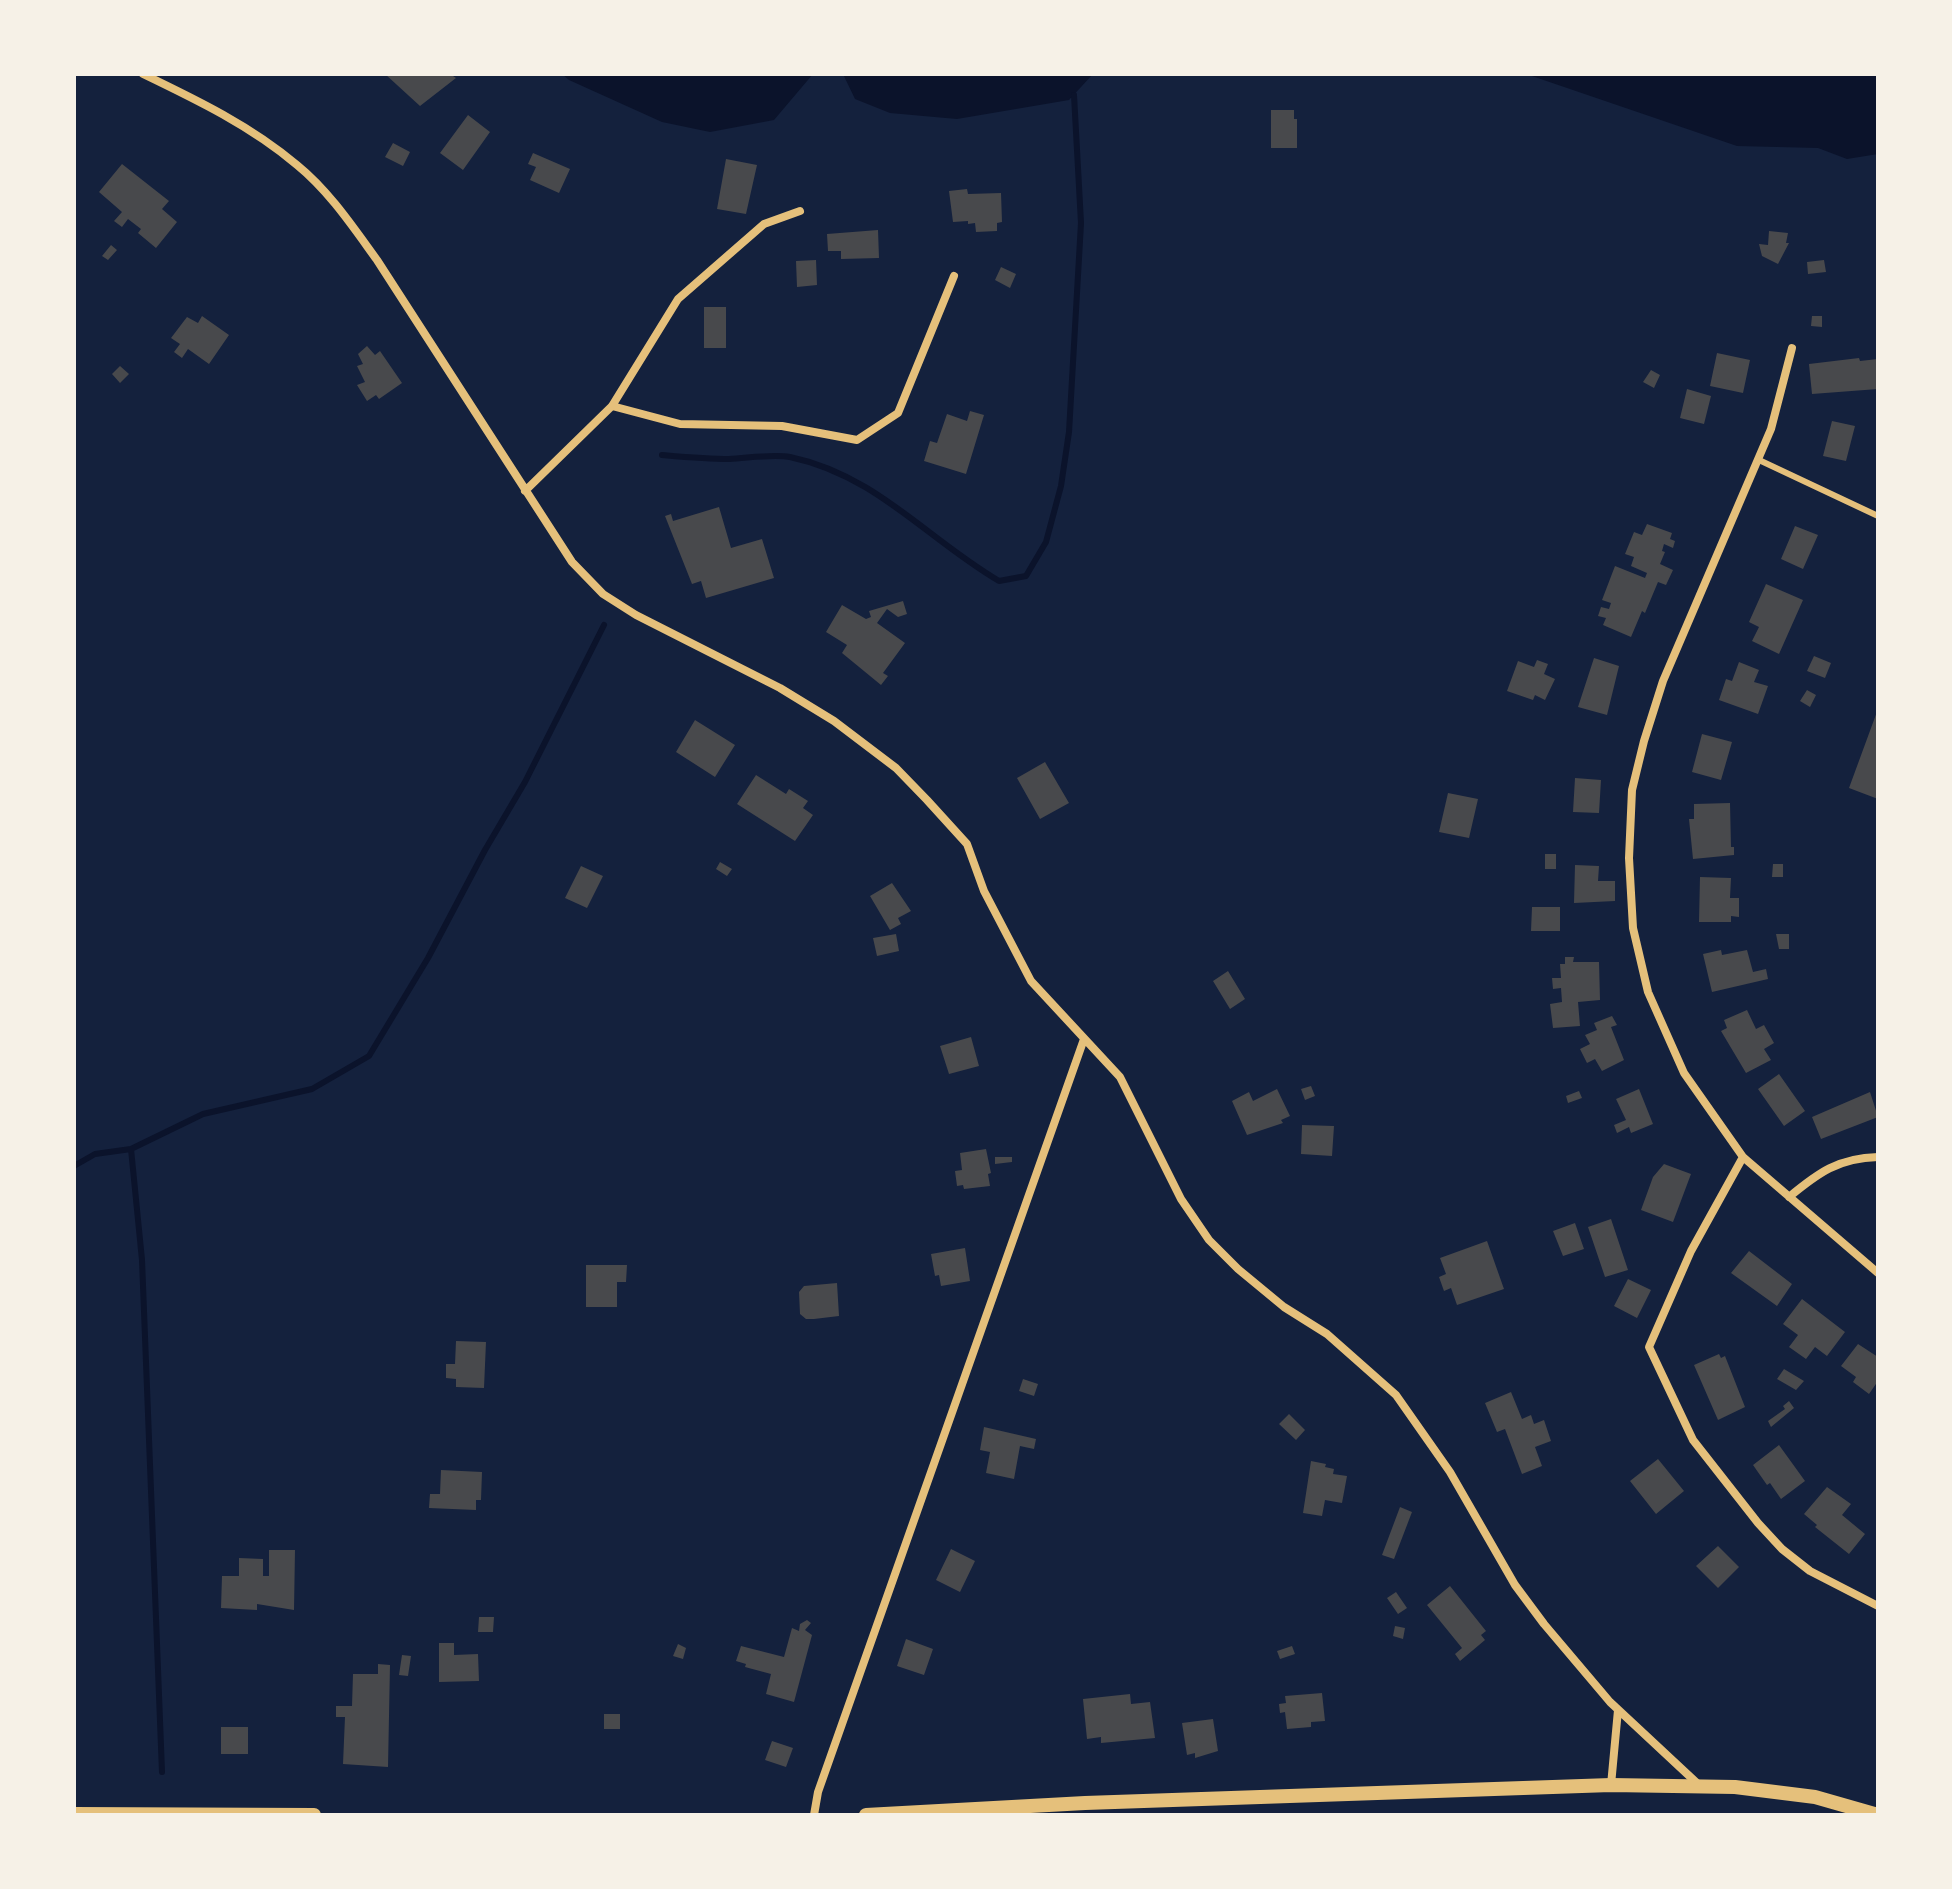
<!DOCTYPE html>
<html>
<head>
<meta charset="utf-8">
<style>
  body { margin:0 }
  #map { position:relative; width:1952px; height:1889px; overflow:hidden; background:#14213d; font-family:"Fira Sans",sans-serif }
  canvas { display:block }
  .frame { position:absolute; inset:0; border:76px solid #f6f1e7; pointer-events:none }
</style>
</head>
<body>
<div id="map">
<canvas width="1952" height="1889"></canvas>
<div class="frame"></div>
</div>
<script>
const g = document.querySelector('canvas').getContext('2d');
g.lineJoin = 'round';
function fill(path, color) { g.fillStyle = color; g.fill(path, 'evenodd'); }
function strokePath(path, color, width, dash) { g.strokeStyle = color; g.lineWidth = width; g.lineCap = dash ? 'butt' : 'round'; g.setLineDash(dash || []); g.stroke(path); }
fill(new Path2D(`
  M562,74H813L774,120L710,132L662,122L569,80Z
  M843,74H1093L1069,100L957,119L890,113L855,99Z
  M1526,74H1878V154L1847,159L1818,148L1737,146Z`), '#0b132b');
strokePath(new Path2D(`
  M662,455C685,457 707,459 729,459C749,458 772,454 790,457C876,475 927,539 999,581L1026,576L1046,542L1061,486L1069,432L1081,223L1074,95
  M74,1166L95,1154L131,1149
  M162,1772L142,1260L131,1149L203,1114L312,1089L369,1056L428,958L485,850L525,782L604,625`), '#0b132b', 6);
fill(new Path2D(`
  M385,74H450L456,78L420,106Z
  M1271,110H1294V119H1297V148H1271Z
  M468,115L490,132L463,170L440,153Z
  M393,143L410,152L403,166L385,157Z
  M533,153L570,169L559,193L530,180L536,167L528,164Z
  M726,159L757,165L746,214L717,209Z
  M122,164L169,201L162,209L177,222L156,248L138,233L141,229L128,219L122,227L114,221L122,212L99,192Z
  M967,189L968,194L1001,193L1002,222L997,223V231L976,232L975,223L968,224V221L953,222L949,191Z
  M878,230L879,258L841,259V251H828L827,234Z
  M1769,231L1788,233L1786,243H1789L1778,264L1762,256L1759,244L1768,245Z
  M111,245L117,250L108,260L102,256Z
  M816,260L817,285L797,287L796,261Z
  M1824,260L1826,272L1808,274L1807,262Z
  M1001,267L1016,274L1010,288L995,280Z
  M704,307H726V348H704Z
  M202,316L229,335L209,364L188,349L182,358L174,352L180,344L171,338L187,317L198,323Z
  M1812,316H1822V327L1811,326Z
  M367,346L375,355L380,351L402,383L379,399L376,395L367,401L357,385L365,382L357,366L363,364L358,354Z
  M1717,353L1750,360L1743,393L1710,386Z
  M1859,358L1860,361L1878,359V389L1812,394L1809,364Z
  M120,366L129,374L120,383L112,374Z
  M1651,370L1660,375L1654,388L1643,382Z
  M1687,389L1711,396L1704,424L1680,418Z
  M970,411L984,415L966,474L924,461L930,441L937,443L947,414L967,421Z
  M1832,421L1855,426L1846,461L1823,456Z
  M719,507L731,548L762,539L774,578L706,598L701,581L692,584L665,516L671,514L673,521Z
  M1647,524L1672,533L1670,539L1675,541L1673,548L1664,544L1662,551L1665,552L1660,564L1673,570L1666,585L1658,582L1645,613L1642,611L1631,637L1603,625L1606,618L1598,616L1601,607L1609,609L1611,603L1602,600L1615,566L1645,578L1647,573L1631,566L1634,557L1625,554L1634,532L1642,535Z
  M1795,526L1818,535L1803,569L1781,559Z
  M1766,584L1803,600L1779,654L1752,641L1759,627L1749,622Z
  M903,601L907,614L898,617L887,609L877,623L905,643L883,673L888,676L881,685L842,653L847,645L826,632L842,605L866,619L871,617L869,611Z
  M1814,656L1831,663L1825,678L1807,671Z
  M1594,658L1619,666L1607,715L1578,707Z
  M1537,660L1548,664L1544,674L1555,679L1545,700L1535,695L1533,700L1507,691L1518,661L1534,667Z
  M1739,662L1759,670L1754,682L1768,686L1758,714L1719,700L1726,679L1732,681Z
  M1807,690L1816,695L1810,707L1800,701Z
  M1878,709V799L1849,788Z
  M695,720L735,745L715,777L676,752Z
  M1702,734L1732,742L1721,780L1692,772Z
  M1045,762L1069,803L1040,819L1017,778Z
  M756,775L786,794L789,789L808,801L803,808L813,815L795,841L737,804Z
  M1575,778L1601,780L1599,813L1573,812Z
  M1448,793L1478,799L1469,838L1439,832Z
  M1730,803L1731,847H1734V855L1693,859L1689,819H1694V804Z
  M1545,854H1556V869H1545Z
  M720,862L732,869L727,876L716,869Z
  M1773,864H1783V877H1772Z
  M1575,865L1599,866L1598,881H1615V901L1574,903Z
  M581,866L603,876L587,908L565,898Z
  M1700,877L1731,878L1730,898H1739V917L1731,916V922H1699Z
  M892,883L911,911L898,918L901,924L890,930L870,896Z
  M1532,907H1560V931H1531Z
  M896,934L899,951L877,956L873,938Z
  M1776,934H1789V949H1779Z
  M1721,950L1722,955L1747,950L1753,972L1766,969L1768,979L1712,992L1703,954Z
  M1565,957H1574L1573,962H1599L1600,1000L1578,1002L1580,1026L1553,1028L1550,1004L1562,1002L1561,988L1553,989L1552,978H1561L1560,964H1565Z
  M1228,971L1245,999L1230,1009L1213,981Z
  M1747,1010L1756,1029L1764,1025L1774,1043L1764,1049L1771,1060L1746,1073L1721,1031L1727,1028L1724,1020Z
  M1612,1016L1617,1025L1611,1027L1624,1060L1602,1071L1595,1059L1587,1063L1580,1049L1590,1044L1585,1035L1597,1030L1594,1023Z
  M971,1037L979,1066L949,1074L940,1046Z
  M1779,1074L1805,1111L1784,1126L1758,1089Z
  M1311,1086L1315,1096L1305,1100L1301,1089Z
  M1277,1089L1290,1116L1281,1120L1283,1123L1247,1135L1232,1101L1249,1092L1253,1101Z
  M1639,1089L1653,1124L1631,1133L1629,1127L1617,1133L1614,1125L1626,1120L1616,1099Z
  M1579,1091L1582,1098L1568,1103L1566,1096Z
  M1870,1092L1878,1117L1821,1139L1812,1117Z
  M1302,1125L1334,1126L1332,1156L1301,1154Z
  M986,1149L991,1173L988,1174L990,1186L964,1189L963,1185L957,1186L955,1171L962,1170L960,1153Z
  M995,1157H1012V1162L995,1164Z
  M1664,1164L1691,1174L1673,1222L1641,1210L1653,1177Z
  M1611,1219L1628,1270L1605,1277L1588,1227Z
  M1575,1223L1584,1249L1563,1256L1553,1231Z
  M1487,1241L1504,1289L1457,1305L1451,1288L1444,1291L1439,1277L1446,1274L1440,1258Z
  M965,1248L970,1281L941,1286L939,1275L935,1276L931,1254Z
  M1749,1251L1792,1284L1777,1306L1731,1273Z
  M586,1265H627L626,1282H617V1307H586Z
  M1628,1279L1651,1290L1637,1318L1614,1306Z
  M837,1283L839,1316L814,1319H806L800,1314L799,1292L804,1286Z
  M1802,1299L1845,1332L1827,1356L1815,1347L1806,1359L1789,1347L1798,1335L1783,1324Z
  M456,1341L486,1342L484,1388L456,1387V1379L446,1378V1364H455Z
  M1858,1344L1878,1357V1381L1869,1394L1853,1382L1856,1377L1841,1366Z
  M1719,1354L1721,1358L1725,1356L1745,1407L1718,1420L1694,1365Z
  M1784,1369L1804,1381L1796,1390L1777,1379Z
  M1023,1379L1038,1384L1034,1396L1019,1391Z
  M1511,1392L1522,1419L1531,1415L1534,1424L1544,1420L1551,1441L1535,1447L1542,1466L1522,1474L1505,1429L1497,1432L1485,1403Z
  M1789,1401L1794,1408L1771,1427L1768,1421L1785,1409L1783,1406Z
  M1289,1414L1305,1430L1296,1440L1279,1424Z
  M984,1427L1036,1439L1034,1449L1020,1446L1014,1479L986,1473L990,1452L980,1450Z
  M1779,1445L1805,1481L1781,1499L1770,1483L1767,1485L1753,1465Z
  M1658,1459L1684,1491L1656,1514L1630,1481Z
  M1311,1461L1326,1464L1325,1467L1334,1469L1333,1474L1347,1476L1342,1503L1325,1500L1322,1516L1303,1513Z
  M441,1470L482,1472L481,1500H476V1510L429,1508L430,1494H440Z
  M1827,1487L1851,1504L1842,1515L1865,1534L1849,1554L1815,1527L1817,1525L1804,1514Z
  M1400,1507L1412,1512L1394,1559L1382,1555Z
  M1718,1546L1739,1567L1718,1588L1696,1566Z
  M951,1549L975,1561L960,1592L936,1580Z
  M269,1550H295L294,1610L257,1604V1610L221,1608L222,1576H239V1558L263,1559V1576H269Z
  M1450,1586L1486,1631L1481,1635L1485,1640L1460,1661L1455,1654L1462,1648L1427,1605Z
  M1396,1592L1407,1608L1398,1614L1387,1598Z
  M479,1617H494L493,1632H478Z
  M807,1620L811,1623L805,1630L812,1635L794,1702L766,1694L771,1674L745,1667L746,1664L736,1661L741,1646L784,1657L792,1628L799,1631L800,1624Z
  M1395,1626L1405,1628L1403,1639L1393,1636Z
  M906,1639L933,1649L924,1675L897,1666Z
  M439,1643H454V1655L478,1654L479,1681L439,1682Z
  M678,1644L686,1648L683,1659L673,1656Z
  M1292,1646L1295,1654L1280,1659L1277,1651Z
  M402,1655L411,1656L408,1676L399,1675Z
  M378,1664L390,1665L388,1767L343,1764L345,1717H336V1706H352L353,1674H378Z
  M1322,1693L1325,1721L1311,1722V1727L1287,1729L1285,1712L1280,1713L1279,1704L1286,1703L1285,1696Z
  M1130,1694L1131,1704L1150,1702L1155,1738L1101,1743V1737L1087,1739L1083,1699Z
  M604,1714H620V1729H604Z
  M1213,1719L1218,1751L1195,1758V1753L1187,1755L1182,1723Z
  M221,1727H248V1754H221Z
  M772,1741L793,1748L786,1767L765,1760Z`), '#48494c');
strokePath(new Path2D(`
  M1759,460L1878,516`), '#e5c07b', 6);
strokePath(new Path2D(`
  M143,74C197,100 251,126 297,165C329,191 353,227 377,260L572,562L603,594L636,615L780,688L834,721L896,768L927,800L967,844L984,891L1031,981L1120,1077L1181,1199L1209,1240L1238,1269L1284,1307L1327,1334L1396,1395L1450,1472L1515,1585L1544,1624L1610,1702L1699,1785
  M1792,348L1771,429L1663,681L1644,741L1632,790L1629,858L1633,928L1648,992L1684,1073L1743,1157L1878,1273
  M612,406L680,424L782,426L857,440L898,413L954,276
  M525,491L612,406L678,299L764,224L800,211
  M1743,1157L1691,1251L1649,1347L1693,1440L1758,1523L1782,1549L1810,1571L1878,1606
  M1789,1197C1818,1173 1838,1158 1878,1157
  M1611,1785L1618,1710
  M814,1815L818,1792L1084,1039`), '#e5c07b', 8);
strokePath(new Path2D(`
  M74,1814L314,1815
  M866,1815L1085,1803L1611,1785L1735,1787L1815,1797L1878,1815`), '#e5c07b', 14);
</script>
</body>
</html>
